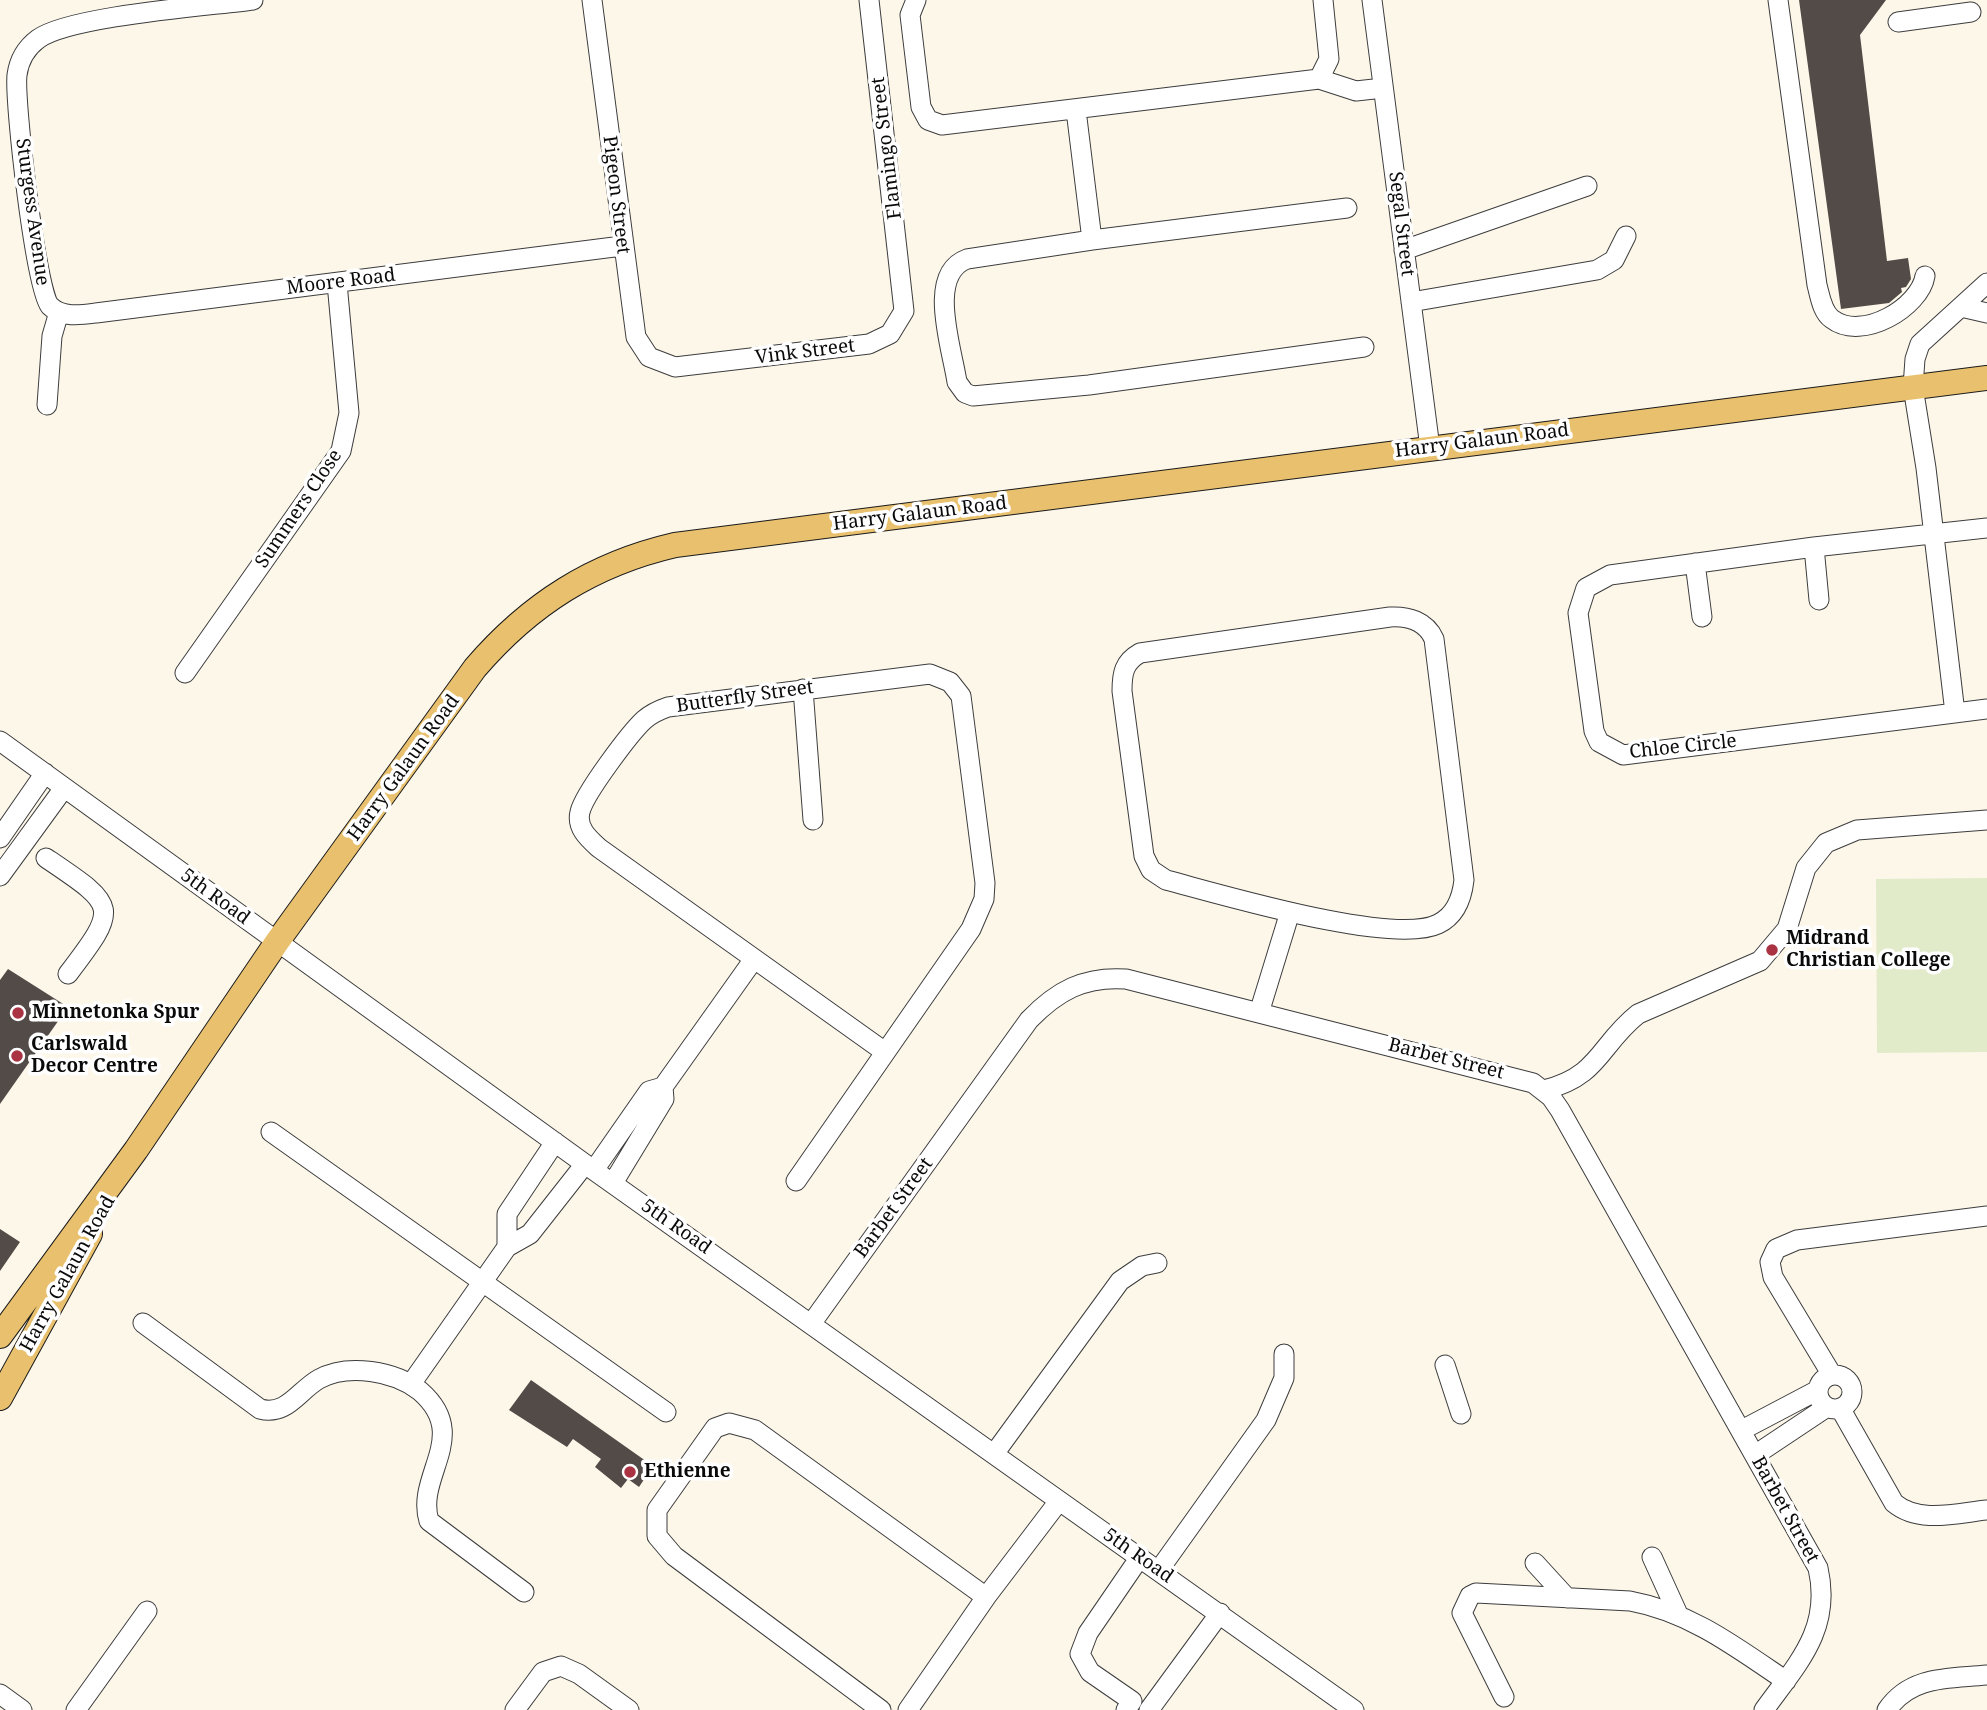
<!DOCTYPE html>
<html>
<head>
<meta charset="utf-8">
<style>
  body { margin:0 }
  canvas { display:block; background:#fdf7ea }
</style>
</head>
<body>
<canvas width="1987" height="1710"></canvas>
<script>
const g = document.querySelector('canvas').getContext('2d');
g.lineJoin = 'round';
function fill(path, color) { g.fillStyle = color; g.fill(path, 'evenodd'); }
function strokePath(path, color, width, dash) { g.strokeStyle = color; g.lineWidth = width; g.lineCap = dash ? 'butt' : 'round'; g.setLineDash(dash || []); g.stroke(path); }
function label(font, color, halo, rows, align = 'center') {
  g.font = font + ' "Noto Serif",serif'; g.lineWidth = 7; g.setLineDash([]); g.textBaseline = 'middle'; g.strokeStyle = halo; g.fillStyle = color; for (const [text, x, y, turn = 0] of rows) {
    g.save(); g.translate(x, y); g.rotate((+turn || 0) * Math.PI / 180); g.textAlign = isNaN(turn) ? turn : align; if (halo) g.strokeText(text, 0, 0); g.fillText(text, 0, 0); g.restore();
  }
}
fill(new Path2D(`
  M1987,878V1052L1877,1053L1876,879Z`), '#e2ebc9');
fill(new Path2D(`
  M1799,0H1886L1860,35L1887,261L1908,258L1911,279L1906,287L1901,288L1902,292L1889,303L1841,309Z
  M8,969L68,1007L0,1104V980Z
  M0,1229L20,1242L0,1271Z
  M531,1380L653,1466L639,1487L628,1479L621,1488L595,1467L601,1459L573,1439L567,1447L509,1410Z`), '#524b48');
const minor = new Path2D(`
  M253,0C208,6 70,16 38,39C26,48 19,60 17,75C14,101 36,292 50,306C62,318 81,315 96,313L622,246
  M592,0L636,337L649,357L675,367L869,344L890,334L904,311L869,0
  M916,0L910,15L921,107L928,120L942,125L1319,79L1356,91L1383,88
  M1372,0L1430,448
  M1778,0L1817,285C1820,296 1822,312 1832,319C1862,342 1920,307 1925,276
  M1898,22L1971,12
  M1319,79L1329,59L1323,0
  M1076,110L1092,240
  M1347,208L1092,240L967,259C926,274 952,348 957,382L965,393L973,396L1089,385L1364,347
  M1404,250L1587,186
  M1411,302L1597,270L1614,260L1626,236
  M1961,307L1987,313
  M47,405L52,336L59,312
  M1987,528L1814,547L1610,575L1586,588L1578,613L1594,731L1599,742L1623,755L1987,709
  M1814,547L1819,600
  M1695,563L1702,617
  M1390,617C1408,616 1426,621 1434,639L1464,880C1462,898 1455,916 1438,924C1393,946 1220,894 1166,880L1151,870L1144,856L1122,691C1122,673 1124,662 1140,653Z
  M185,673L341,451L349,413L337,283
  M803,689L813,820
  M1955,713L1926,468L1913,387L1915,359L1920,344L1987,283
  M0,741L585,1164L1354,1710
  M0,838L45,773
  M46,858C117,906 120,906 68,974
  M0,876L64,788
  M1259,1013L1290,912
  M1544,1090C1600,1076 1599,1045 1638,1014L1760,961L1787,929L1806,868L1826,843L1857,830L1987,820
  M271,1132L666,1412
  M594,1170L649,1091L663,1087
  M796,1181L971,929L984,899L985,883L961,696L950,682L930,674L668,707C659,710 652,713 644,720C630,733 584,794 580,812C576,828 589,839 599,848L885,1052
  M613,1183L664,1099L663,1087L754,959
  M507,1247V1214L555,1142
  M143,1323L260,1409C287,1416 298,1391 319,1379C348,1363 395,1371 420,1391C472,1436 415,1475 429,1521L524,1592
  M811,1324L1029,1020C1057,991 1084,976 1126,979L1533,1083L1551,1097L1560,1110L1818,1568C1832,1629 1798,1663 1764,1710
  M1445,1365L1461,1414
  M1832,1375L1773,1277L1770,1262L1776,1249L1797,1240L1987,1216
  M1818 1392a17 17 0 1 1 34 0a17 17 0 1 1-34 0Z
  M411,1384L507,1247L530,1234L585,1164
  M1840,1408L1894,1503C1919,1524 1957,1513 1987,1510
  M1742,1430L1818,1390
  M994,1454L1120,1281L1142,1266L1157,1263
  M1755,1455L1827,1407
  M1652,1557L1677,1612
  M1535,1563L1567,1598
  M1159,1570L1266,1420L1284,1378V1354
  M0,1694L22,1710
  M1504,1697L1462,1613L1470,1596L1476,1593L1630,1601C1690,1612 1736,1647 1786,1681
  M76,1710L147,1611
  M515,1710L543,1672L561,1666L579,1674L629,1710
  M881,1710L674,1556L657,1536V1510L715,1428L729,1423L755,1430L986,1597
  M908,1710L986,1597L1059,1501
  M1126,1710L1132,1701L1090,1672L1080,1654L1088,1633L1140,1557
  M1149,1710L1220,1613
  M1887,1710C1911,1675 1949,1679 1987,1675`);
const major = new Path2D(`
  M0,1336L136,1150L277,942L475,668C530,604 593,564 675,545L1987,378
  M0,1398L90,1234`);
strokePath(minor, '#3d3d3d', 21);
strokePath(major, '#1b1b1b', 26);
strokePath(minor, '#fff', 19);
strokePath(major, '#e9c16e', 24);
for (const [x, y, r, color] of [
  [1772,950,7,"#aa3343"],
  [18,1013,7,"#aa3343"],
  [17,1056,7,"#aa3343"],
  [630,1472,7,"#aa3343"]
]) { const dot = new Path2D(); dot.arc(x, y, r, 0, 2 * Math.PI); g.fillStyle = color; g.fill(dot); strokePath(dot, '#fff', 2.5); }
label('19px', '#0a0a0a', '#fff', [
  ["Flamingo Street",887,148,-97],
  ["Pigeon Street",616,195,83],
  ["Sturgess Avenue",32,212,82],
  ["Segal Street",1401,224,83],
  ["Moore Road",341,282,-7],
  ["Vink Street",805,352,-7],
  ["Harry Galaun Road",1482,441,-7],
  ["Summers Close",299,509,-56],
  ["Harry Galaun Road",920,514,-7],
  ["Butterfly Street",745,697,-8],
  ["Chloe Circle",1683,747,-6],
  ["Harry Galaun Road",404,768,-54],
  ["5th Road",215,897,36],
  ["Barbet Street",1446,1059,14],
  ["Barbet Street",894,1208,-54],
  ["5th Road",676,1227,35],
  ["Harry Galaun Road",68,1274,-61],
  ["Barbet Street",1785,1510,61],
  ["5th Road",1138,1556,35]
]);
label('bold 19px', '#0a0a0a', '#fff', [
  ["Midrand",1786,939],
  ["Christian College",1786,961],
  ["Minnetonka Spur",32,1013],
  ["Carlswald",31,1045],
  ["Decor Centre",31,1067],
  ["Ethienne",644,1472]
], 'left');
</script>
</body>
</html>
